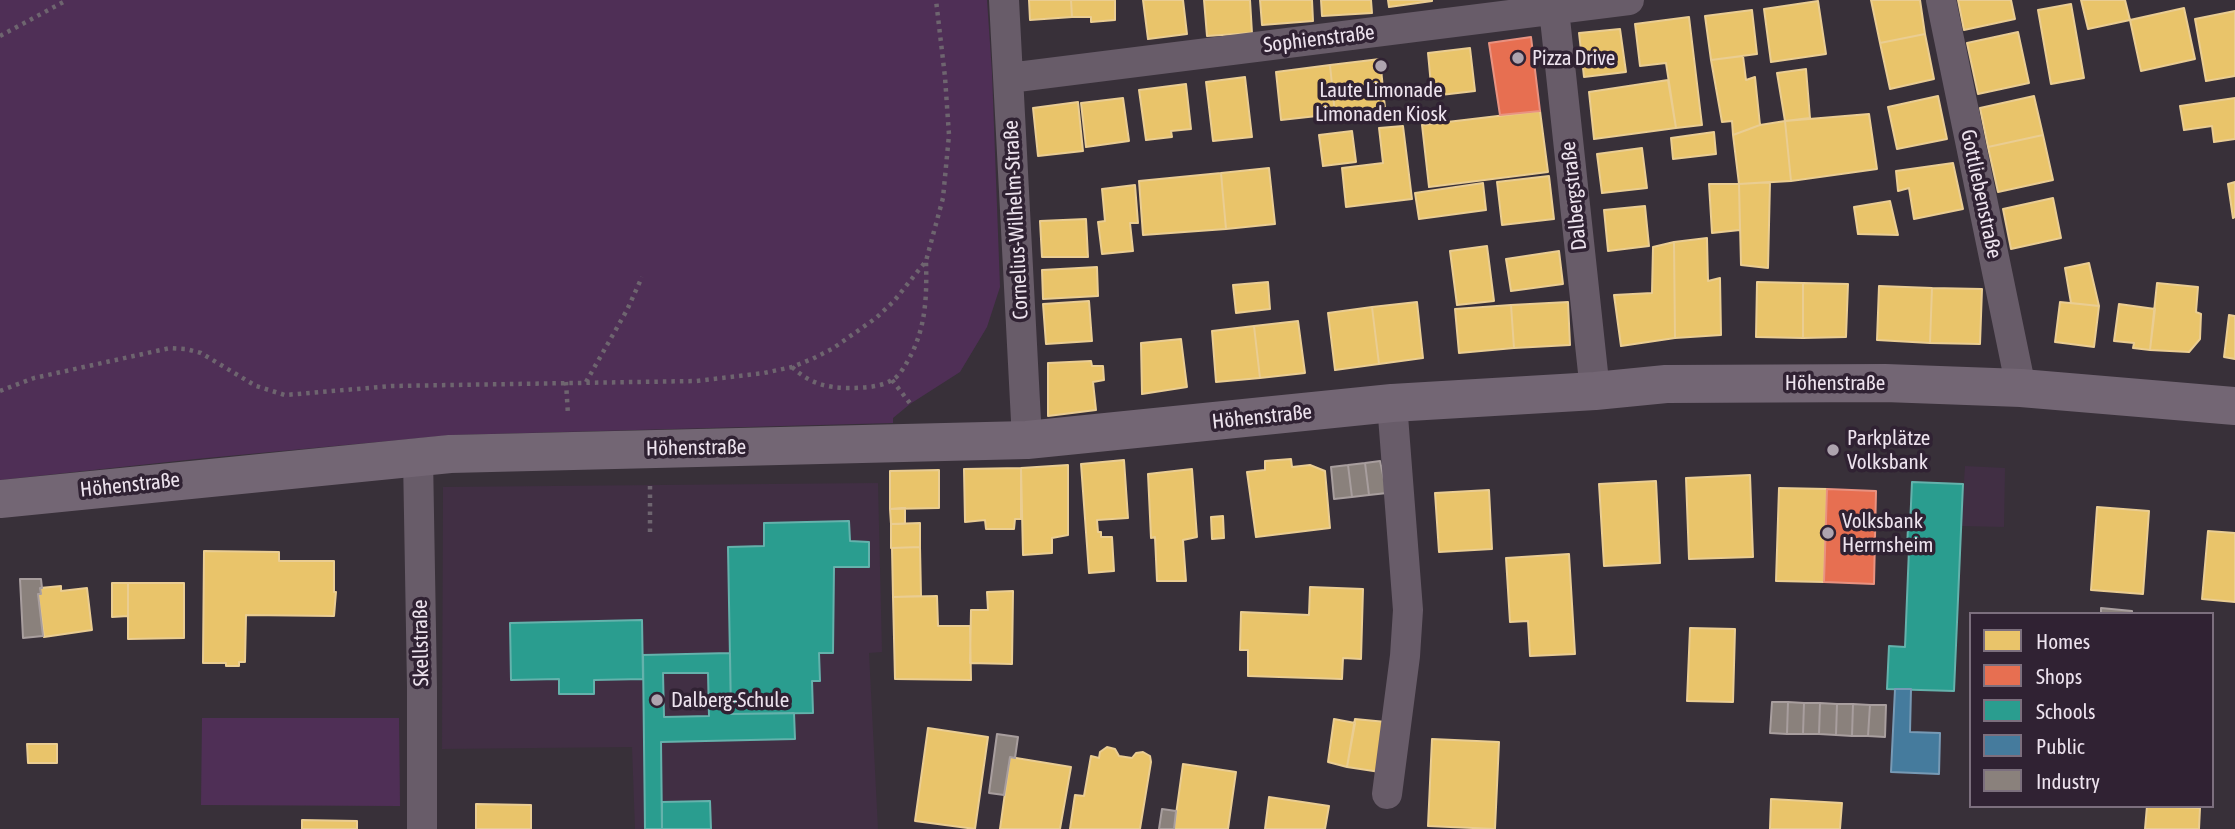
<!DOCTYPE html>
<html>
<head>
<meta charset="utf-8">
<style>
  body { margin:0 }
  #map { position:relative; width:2235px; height:829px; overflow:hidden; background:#383039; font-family:"Asap Condensed",sans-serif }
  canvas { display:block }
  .legend { position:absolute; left:1969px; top:612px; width:245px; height:196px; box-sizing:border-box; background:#302233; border:2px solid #7c6f7e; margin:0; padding:9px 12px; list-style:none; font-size:21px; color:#ede3ee }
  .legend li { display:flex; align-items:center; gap:14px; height:35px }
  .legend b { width:35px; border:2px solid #7c6f7e }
</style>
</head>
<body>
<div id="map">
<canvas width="2235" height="829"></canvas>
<ul class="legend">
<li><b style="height:19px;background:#e9c46a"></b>Homes</li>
<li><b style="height:19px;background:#e76f51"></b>Shops</li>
<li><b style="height:19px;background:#2a9d8f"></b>Schools</li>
<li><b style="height:19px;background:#457b9d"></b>Public</li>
<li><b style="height:19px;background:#8a817c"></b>Industry</li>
</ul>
</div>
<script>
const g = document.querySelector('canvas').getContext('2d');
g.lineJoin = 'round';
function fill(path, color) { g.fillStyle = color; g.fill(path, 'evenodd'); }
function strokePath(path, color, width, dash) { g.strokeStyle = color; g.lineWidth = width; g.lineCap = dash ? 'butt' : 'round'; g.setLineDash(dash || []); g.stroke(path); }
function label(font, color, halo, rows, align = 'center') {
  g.font = font + ' "Asap Condensed",sans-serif'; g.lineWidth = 7; g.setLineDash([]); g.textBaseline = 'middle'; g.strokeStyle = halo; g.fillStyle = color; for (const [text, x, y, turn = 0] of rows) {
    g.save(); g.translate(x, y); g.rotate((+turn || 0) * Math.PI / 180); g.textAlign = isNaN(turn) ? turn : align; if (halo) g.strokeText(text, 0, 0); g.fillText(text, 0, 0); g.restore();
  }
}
fill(new Path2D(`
  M1965,466L2005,468L2004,527L1961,526Z
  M878,483L882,652L869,653L878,829H635L632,747L442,749L443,487Z`), '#412f44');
fill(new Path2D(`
  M0,0H987L992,73L1000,287L987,327L960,372L910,404L893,418V423L453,435L196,459L0,480Z
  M202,718H399L400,806L201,805Z`), '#4f2f56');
const homes = new Path2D(`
  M1029,0H1071L1072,17L1030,20Z
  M1071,0H1115V20L1091,22V17H1072Z
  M1143,0H1183L1187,34L1148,39Z
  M1204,0H1250L1252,33L1207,36Z
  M1260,0H1312L1313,21L1262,25Z
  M1321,0H1371L1372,13L1322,16Z
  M1388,0H1432V1L1389,7Z
  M1871,0H1920L1925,34L1880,43Z
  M1958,0H2011L2015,19L1964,30Z
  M2081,0H2125L2130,20L2088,29Z
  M1818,1L1826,54L1771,62L1764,9Z
  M2071,4L2084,78L2051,84L2038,10Z
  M2184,8L2195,59L2141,71L2130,20Z
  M1752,10L1757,54L1711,60L1705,16Z
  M2235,11V76L2206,81L2195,19Z
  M1689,17L1702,125L1676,128L1666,63L1640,66L1635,24Z
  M1620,29L1626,72L1584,77L1579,33Z
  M2018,32L2029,83L1978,94L1967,43Z
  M1925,34L1934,79L1890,89L1880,43Z
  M1470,48L1475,91L1432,96L1428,53Z
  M1743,56L1746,80L1755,77L1760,125L1733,135L1732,121L1722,122L1711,60Z
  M1380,59L1385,108L1335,114L1330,65Z
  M1330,65L1335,114L1281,120L1276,72Z
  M1806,69L1810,118L1785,121L1777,73Z
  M1245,77L1252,137L1213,141L1206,82Z
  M1668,80L1676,128L1594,139L1589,92Z
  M1186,84L1191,129L1171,131L1172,137L1146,140L1139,90Z
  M1938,96L1947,139L1897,149L1888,107Z
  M2034,96L2043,135L1988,147L1980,108Z
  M1123,98L1129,141L1086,147L1081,103Z
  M2235,98V139L2214,142L2212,126L2184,130L2180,106Z
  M1078,102L1083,151L1038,156L1033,108Z
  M1540,111L1548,172L1429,187L1422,125Z
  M1869,114L1877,169L1791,181L1785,121Z
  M1785,121L1791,181L1739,184L1733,135L1760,125Z
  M1403,126L1412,199L1346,207L1342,168L1383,163L1379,128Z
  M1352,131L1356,162L1323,166L1319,135Z
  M1714,132L1716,154L1673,159L1671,138Z
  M2043,135L2053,180L1998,192L1988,147Z
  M1642,148L1647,188L1602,193L1597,154Z
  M1953,163L1963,209L1914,219L1909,188L1898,191L1896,171Z
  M1269,168L1275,224L1226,229L1221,173Z
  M1221,173L1226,229L1143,235L1139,181Z
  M1549,176L1554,219L1502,225L1497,182Z
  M1770,182L1768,268L1741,265L1739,184Z
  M2235,182V217L2233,218L2228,184Z
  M1483,183L1486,210L1419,219L1415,193Z
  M1709,184H1739L1740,230L1712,233Z
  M1135,185L1138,223H1130L1133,251L1102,254L1098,222L1105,221L1102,189Z
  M2053,198L2061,238L2011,249L2003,209Z
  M1890,201L1898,235L1858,234L1854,207Z
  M1645,206L1649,246L1608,251L1604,210Z
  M1086,219L1088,257H1042L1040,221Z
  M1707,238L1708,281L1720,278L1721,335L1675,338L1674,242Z
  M1674,242L1675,338L1621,346L1614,295L1652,293L1653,247Z
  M1487,246L1494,301L1457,305L1450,251Z
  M1559,251L1563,284L1511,291L1506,259Z
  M2089,263L2099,306L2071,303L2065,268Z
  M1097,267L1098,296L1043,299L1042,270Z
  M1268,282L1270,309L1236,313L1233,285Z
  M1757,282L1803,283V338L1756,337Z
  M1803,283L1848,284L1846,337L1803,338Z
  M2157,283L2198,287L2196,312L2201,314L2200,339L2189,352L2150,350Z
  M1879,286L1932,288L1930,343L1877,340Z
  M1932,288L1982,289L1980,344L1930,343Z
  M1089,301L1092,341L1046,344L1043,304Z
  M1417,302L1423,358L1379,364L1372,307Z
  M1568,302L1570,345L1514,348L1511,305Z
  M2060,302L2099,306L2094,347L2055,342Z
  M2119,304L2155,309L2150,350L2133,348L2134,343L2114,341Z
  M1511,305L1514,348L1459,353L1455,309Z
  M1372,307L1379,364L1335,370L1328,313Z
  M2229,315L2235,316V359L2224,357Z
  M1298,321L1305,373L1260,378L1254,326Z
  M1254,326L1260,378L1216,382L1212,331Z
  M1181,339L1187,387L1142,394L1141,343Z
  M1091,361L1092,366H1103L1104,380L1093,382L1096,410L1048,416V363Z
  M1291,459L1292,467L1310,465L1325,471L1330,528L1256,537L1247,472L1265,470V461Z
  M1124,460L1128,518L1097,520L1098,532H1101V537H1112L1114,571L1089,573L1081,464Z
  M1068,465V535L1052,538V553L1023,555L1021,468Z
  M1021,468V519H1015L1014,529H986L985,520L965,522L964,469Z
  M1192,469L1197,537L1183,540L1186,581H1157L1155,537L1151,538L1148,474Z
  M939,470V508L890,509V471Z
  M1750,475L1753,557L1689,559L1686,478Z
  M1656,481L1660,563L1604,566L1599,484Z
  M1779,488L1827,489L1824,582L1776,581Z
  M1489,490L1492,549L1439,552L1435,493Z
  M2097,507L2149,511L2143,594L2091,590Z
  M905,508V524H891L890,509Z
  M1223,516L1224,538L1212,539L1211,517Z
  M920,523V547L891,548V524Z
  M2208,531L2235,533V602L2202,599Z
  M920,547L921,596L893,597L892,548Z
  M204,551L279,552V561H334V592H336L334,616L246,615L245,662H239V666H226V663H203Z
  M1569,554L1575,654L1530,656L1528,621L1510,622L1506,558Z
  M112,583H128V616L112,617Z
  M128,583H184V638L128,639Z
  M61,586V591L87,588L92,630L44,637L38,594H41L40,588Z
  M1310,587L1363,589L1361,659L1343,658L1342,679L1248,676V650H1240L1241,612L1309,615Z
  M1013,591L1012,664L970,663L971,610H988L987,592Z
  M937,596L938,626H970L971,680L895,679L893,597Z
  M1690,628L1735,629L1733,702L1687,701Z
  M1334,719L1355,723L1347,767L1328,762Z
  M1355,719L1386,722L1380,772L1347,767Z
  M928,728L988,737L975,829L915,821Z
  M1432,739L1499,742L1495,829L1428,826Z
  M27,744H57V763H28Z
  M1107,747L1115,749L1119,756L1132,758L1136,753L1143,752L1150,756L1151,762L1140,829H1070L1075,795L1084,796L1091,756L1099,758L1100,752Z
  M1010,757L1071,767L1060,829H1000Z
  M1183,764L1236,772L1228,829H1174Z
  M1269,797L1329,806L1325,829H1265Z
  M1771,799L1842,803L1840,829H1770Z
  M476,804L531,805V829H476Z
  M2147,806L2200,808L2199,829H2145Z
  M302,820L357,821V829H302Z`);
fill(homes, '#e9c46a');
strokePath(homes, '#eacd92', 2);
const shops = new Path2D(`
  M1531,37L1540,111L1500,115L1489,43Z
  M1827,489L1876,491L1874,584L1824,582Z`);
fill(shops, '#e76f51');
strokePath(shops, '#e99280', 2);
const schools = new Path2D(`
  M1912,482L1963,484L1954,691L1887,689L1889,646L1905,647L1909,549L1907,550L1908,526H1910Z
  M849,521L850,541L869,542V567H834L833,653H819L820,681H812L813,713L731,714L728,547L764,546V523Z
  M642,620L643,679L594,680V694H559V679L511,680L510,623Z
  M730,653L731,714L794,713L795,739L661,742L662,829H645L643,655ZM663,673H708L709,716L664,717Z
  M710,801L711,829H662V802Z`);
fill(schools, '#2a9d8f');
strokePath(schools, '#64b2ac', 2);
const public = new Path2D(`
  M1895,689H1911L1910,732L1940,733L1939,774L1891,772Z`);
fill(public, '#457b9d');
strokePath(public, '#779ab5', 2);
const industry = new Path2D(`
  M1380,461L1387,493L1369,495L1365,463Z
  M1365,463L1369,495L1352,497L1348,465Z
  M1348,465L1352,497L1334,499L1331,467Z
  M20,579H41L42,588H40L41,594H38L43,636L23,638Z
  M2101,608L2132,611V614H2101Z
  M1772,702H1788L1787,734L1770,733Z
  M1788,702L1804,703L1803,734H1787Z
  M1804,703H1820L1819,734H1803Z
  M1820,703L1837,704L1836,735L1819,734Z
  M1837,704H1853L1852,736L1836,735Z
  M1853,704L1870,705L1868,736H1852Z
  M1870,705H1886L1885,737L1868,736Z
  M997,734L1018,737L1015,758L1010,757L1004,795L989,793Z
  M1162,809L1176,811L1174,829H1159Z`);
fill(industry, '#8a817c');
strokePath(industry, '#a89e9e', 2);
strokePath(new Path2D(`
  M0,36L67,0
  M792,367C809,383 826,388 850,388C863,388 881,387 892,380C898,377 903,369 906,364C926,331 927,298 926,261
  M892,380L912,406
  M566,382L568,415
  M586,382L627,310L642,277
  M0,391L34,378L170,348L186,349L201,353L256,386L285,395L392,386L696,381L764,373L792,367L812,359L832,349L876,318L894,301L926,261L943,198L949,135L945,77L936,0
  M650,532V485`), '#6e656f', 4.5, [3.5, 5]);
strokePath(new Path2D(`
  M1004,0L1027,440
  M1553,0L1595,391
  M1941,0L2021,388
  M1009,78L1629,0
  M418,457L422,687V829
  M1387,794L1405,656L1408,610L1392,403`), '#685c69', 30);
strokePath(new Path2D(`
  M0,499L450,454L1027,440L1392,403L1595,391L1666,384L1885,383L2021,388L2235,406`), '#736674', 38);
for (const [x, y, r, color] of [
  [1518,58,7,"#aea4af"],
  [1381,66,7,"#aea4af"],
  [1833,450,7,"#aea4af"],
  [1828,533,7,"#aea4af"],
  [657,700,7,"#aea4af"]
]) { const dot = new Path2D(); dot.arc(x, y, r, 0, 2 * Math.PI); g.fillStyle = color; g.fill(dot); strokePath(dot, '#302233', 2.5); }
label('21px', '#ede3ee', '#302233', [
  ["Sophienstraße",1319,39,-7],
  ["Gottliebenstraße",1981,194,78],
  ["Dalbergstraße",1574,196,-96],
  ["Cornelius-Wilhelm-Straße",1016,220,-93],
  ["Höhenstraße",1835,383],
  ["Höhenstraße",1262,417,-6],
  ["Höhenstraße",696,448,-1],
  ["Höhenstraße",130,485,-6],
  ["Skellstraße",421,643,-91]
]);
label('21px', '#ede3ee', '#302233', [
  ["Pizza Drive",1532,58],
  ["Laute Limonade",1381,90,"center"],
  ["Limonaden Kiosk",1381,114,"center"],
  ["Parkplätze",1847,438],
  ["Volksbank",1847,462],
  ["Volksbank",1842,521],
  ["Herrnsheim",1842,545],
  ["Dalberg-Schule",671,700]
], 'left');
</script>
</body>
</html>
